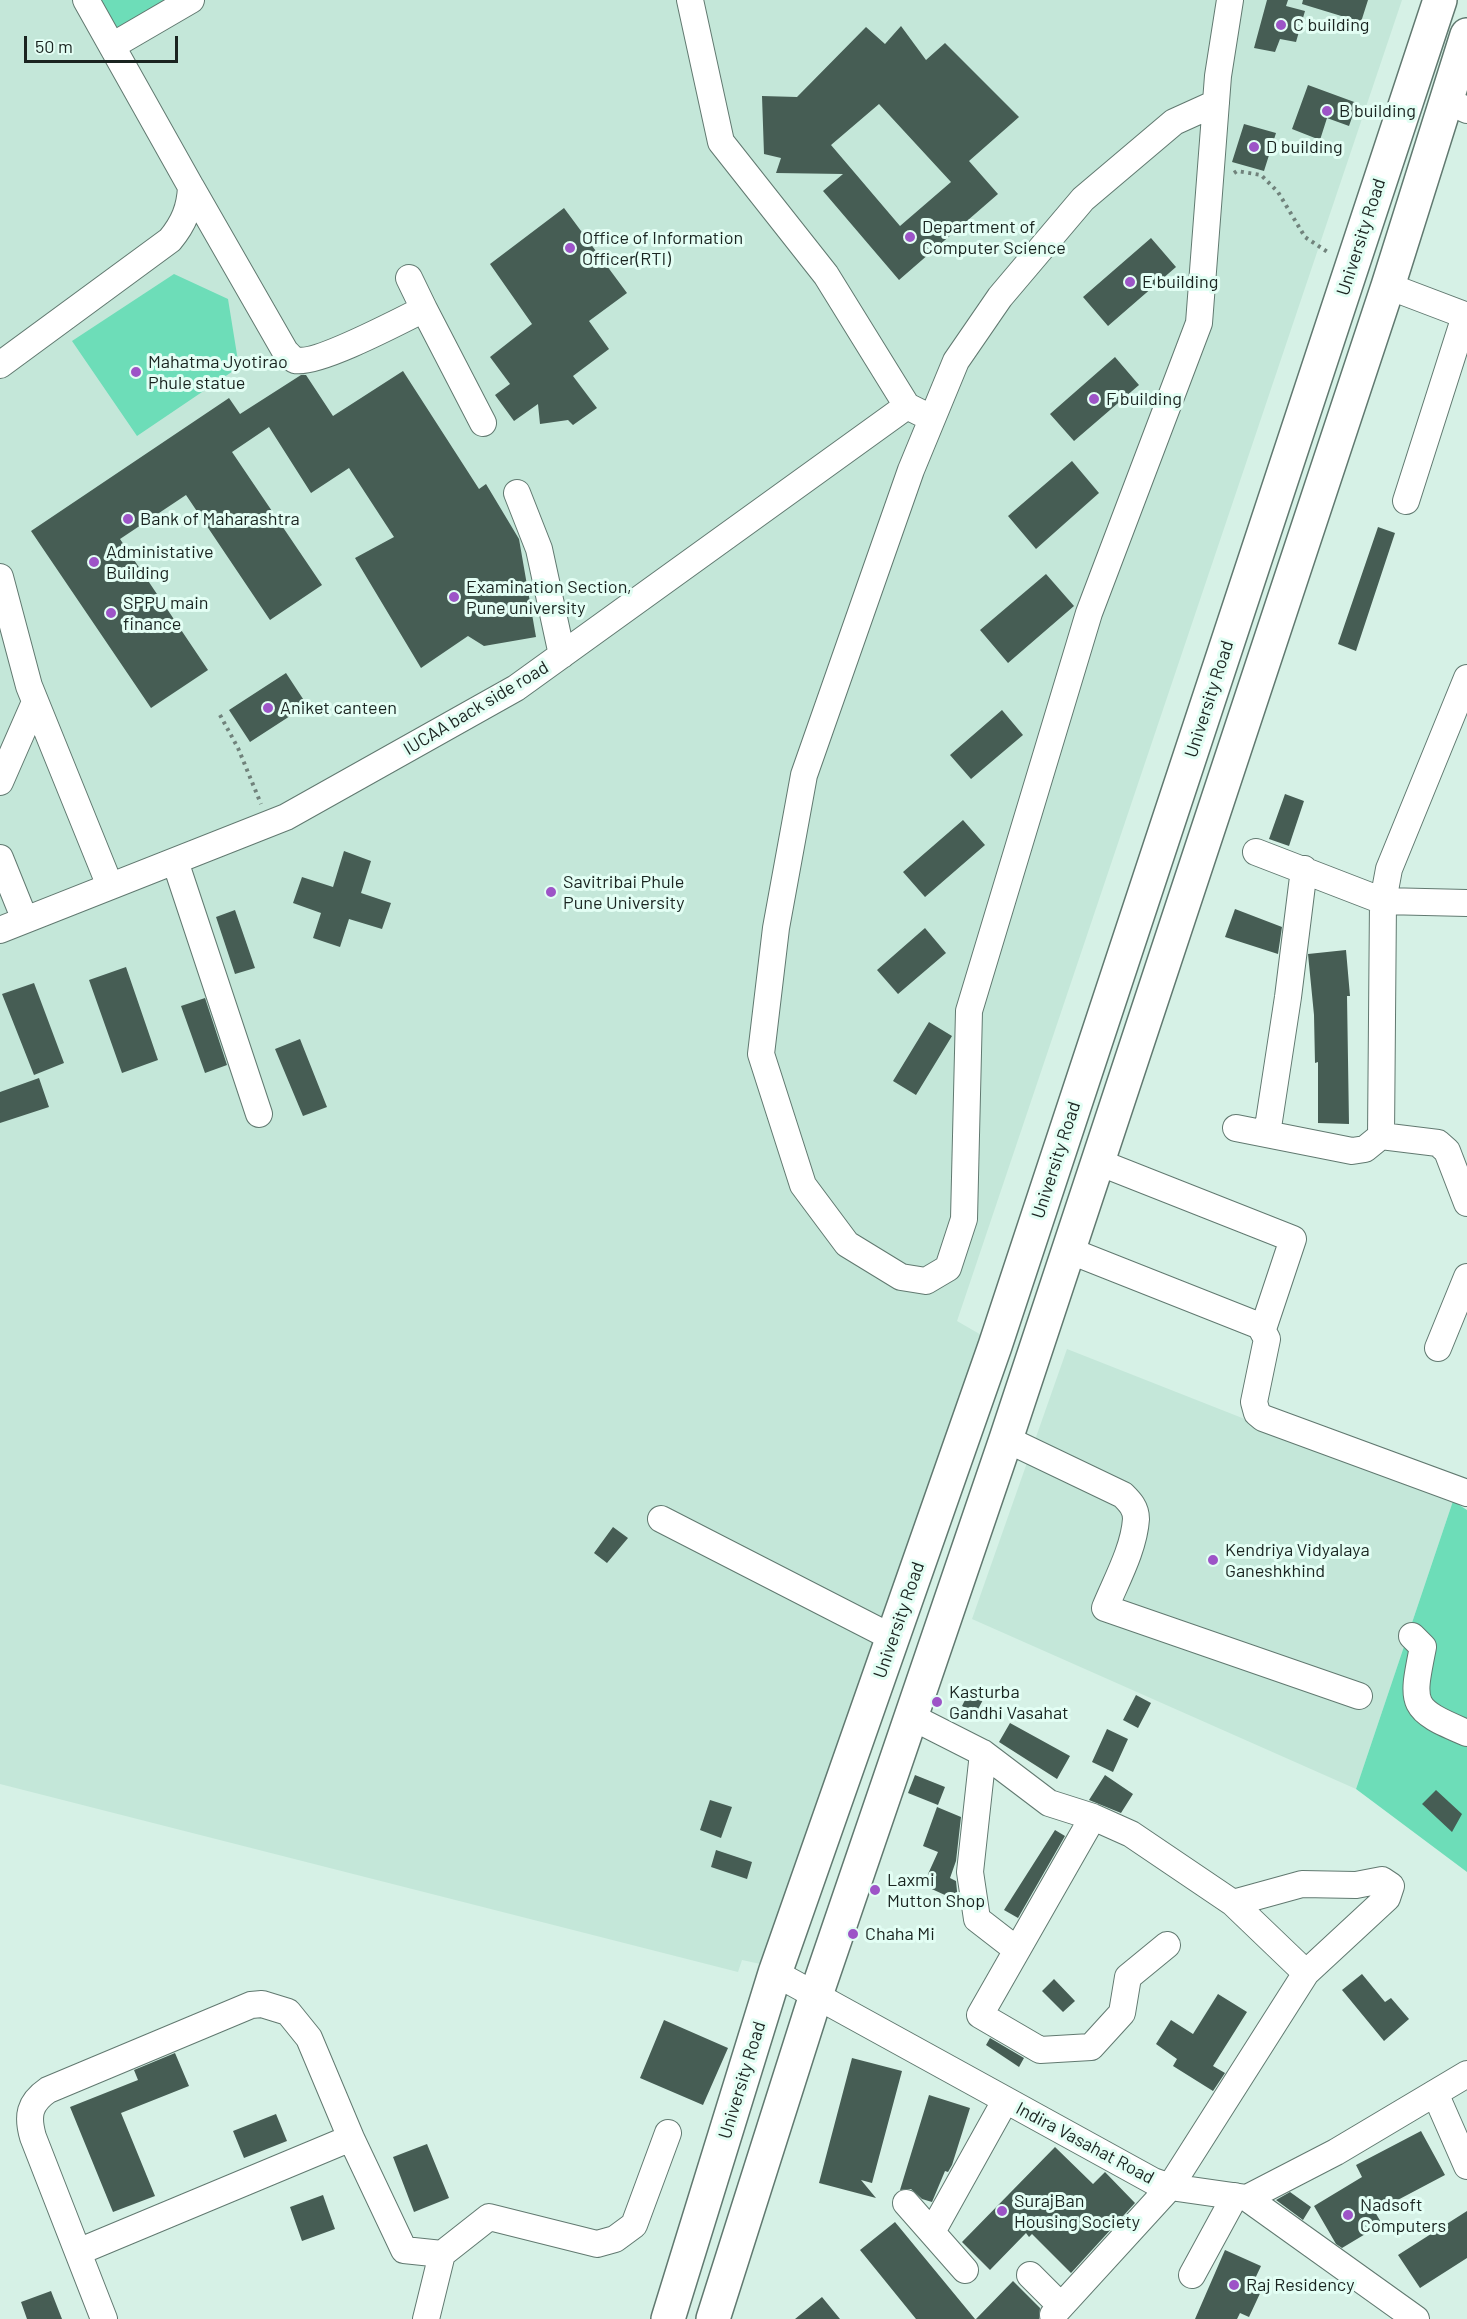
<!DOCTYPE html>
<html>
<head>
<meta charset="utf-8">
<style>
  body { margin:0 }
  #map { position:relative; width:1467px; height:2319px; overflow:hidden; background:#d6f1e6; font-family:Barlow,sans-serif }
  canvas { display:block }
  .scale { position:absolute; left:24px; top:36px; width:154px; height:27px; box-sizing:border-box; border:3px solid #1a2420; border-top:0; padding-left:8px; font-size:18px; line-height:21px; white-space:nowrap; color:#1a2420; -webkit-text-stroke:4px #e3fef4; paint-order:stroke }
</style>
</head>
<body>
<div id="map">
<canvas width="1467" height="2319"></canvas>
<div class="scale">50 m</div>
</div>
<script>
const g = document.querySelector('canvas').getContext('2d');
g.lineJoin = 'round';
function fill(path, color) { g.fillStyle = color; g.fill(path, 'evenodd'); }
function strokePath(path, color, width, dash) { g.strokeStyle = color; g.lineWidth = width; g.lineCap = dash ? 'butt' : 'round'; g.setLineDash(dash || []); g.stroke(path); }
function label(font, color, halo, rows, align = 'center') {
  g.font = font + ' Barlow,sans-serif'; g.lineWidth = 6; g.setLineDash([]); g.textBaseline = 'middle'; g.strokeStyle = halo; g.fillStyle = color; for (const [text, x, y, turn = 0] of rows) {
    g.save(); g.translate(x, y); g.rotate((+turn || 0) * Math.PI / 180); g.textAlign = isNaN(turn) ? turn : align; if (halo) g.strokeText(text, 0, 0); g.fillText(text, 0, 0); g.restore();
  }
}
fill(new Path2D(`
  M0,0H1402L957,1321L983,1336L765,1965L742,1960L738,1972L0,1784Z
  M1067,1349L1453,1501L1356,1789L972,1619Z`), '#c4e7d9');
fill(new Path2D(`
  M87,0H186L112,46Z
  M174,274L228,299L239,367L137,436L72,341Z
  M1453,1501L1467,1510V1872L1356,1789Z`), '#6dddb8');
fill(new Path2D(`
  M1267,0H1288L1286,6L1305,11L1296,42L1280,39L1275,52L1254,48Z
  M1303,0H1368L1361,22L1302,4Z
  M901,26L926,60L945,43L1019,117L969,161L998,194L899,280L823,191L843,174L776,173L781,158L764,154L762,96L797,97L866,27L885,44ZM879,104L951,182L900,226L831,145Z
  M1308,85L1357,103L1349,126L1327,118L1320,140L1292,129Z
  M1244,124L1276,133L1264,171L1232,162Z
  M564,208L627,293L589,321L609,349L573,376L597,408L573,425L568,420L540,424L538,404L514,421L495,395L510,384L490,357L532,324L490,264Z
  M1151,238L1176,267L1108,326L1083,297Z
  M1115,357L1139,385L1074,441L1050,414Z
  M403,371L479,489L486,484L519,539L536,637L484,646L468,636L421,668L355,558L394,537L349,468L311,493L269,427L232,452L322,585L270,620L186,495L120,539L208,670L151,708L31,531L229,398L240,414L301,375H306L333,416Z
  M1072,461L1099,493L1036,549L1008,516Z
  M1378,527L1395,533L1356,651L1338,644Z
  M1046,574L1074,606L1008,663L980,630Z
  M286,673L307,705L250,742L229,710Z
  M1002,710L1023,735L971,779L950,755Z
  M1285,794L1304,801L1289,846L1269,839Z
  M963,820L985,845L925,897L903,872Z
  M344,851L371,861L361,893L391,903L382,929L349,919L340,947L313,938L321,913L293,903L302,877L333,887Z
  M1235,909L1282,927L1278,954L1225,937Z
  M235,910L255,968L235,974L216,917Z
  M925,928L946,953L898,994L877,970Z
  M1346,950L1350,996H1347L1349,1124L1318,1123V1062L1315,1063L1314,1015L1308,954Z
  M126,967L158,1060L122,1073L89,980Z
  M34,983L64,1063L34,1075L2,994Z
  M205,998L227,1065L205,1073L181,1006Z
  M929,1022L952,1036L916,1095L893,1081Z
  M300,1039L327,1107L303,1116L275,1049Z
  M39,1078L49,1107L0,1123V1092Z
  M613,1527L628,1538L607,1563L594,1553Z
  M971,1688L985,1696L976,1713L962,1706Z
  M1136,1695L1151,1703L1138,1728L1123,1720Z
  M1010,1723L1070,1756L1057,1779L999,1742Z
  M1107,1729L1128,1739L1113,1772L1092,1762Z
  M915,1775L945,1787L938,1805L908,1793Z
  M1105,1775L1133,1794L1121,1813L1089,1800Z
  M1436,1790L1462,1814L1452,1832L1422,1804Z
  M710,1800L732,1807L721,1838L700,1830Z
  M937,1807L961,1817L956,1861L950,1878L956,1881L958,1901L923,1885L938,1852L923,1846Z
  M1055,1830L1065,1836L1018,1918L1004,1910Z
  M716,1850L752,1862L747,1879L711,1867Z
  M1362,1974L1385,2002L1391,1998L1409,2019L1384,2041L1342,1990Z
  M1054,1979L1075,2001L1063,2012L1042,1991Z
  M1218,1994L1247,2012L1213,2066L1225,2073L1213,2091L1173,2066L1177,2059L1156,2044L1171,2020L1193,2034Z
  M664,2020L728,2048L703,2105L640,2078Z
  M990,2038L1024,2058L1019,2067L986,2045Z
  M175,2053L189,2086L121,2113L155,2196L113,2212L70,2107L138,2080L134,2070Z
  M852,2058L902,2071L872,2183L861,2180L876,2198L819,2183Z
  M929,2095L970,2108L952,2165L948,2172L945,2171L932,2202L922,2199L911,2189L900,2190Z
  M276,2114L287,2141L244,2158L233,2131Z
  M1421,2131L1445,2175L1375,2212L1382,2224L1342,2248L1336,2244L1314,2206L1362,2177L1356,2165Z
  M427,2144L449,2198L414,2212L393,2157Z
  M1055,2147L1093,2184L1105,2172L1135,2203L1071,2273L1032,2234L1029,2237L1026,2233L990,2270L962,2242Z
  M1290,2192L1311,2207L1303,2220L1276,2200Z
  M323,2195L335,2229L302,2241L290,2207Z
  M1467,2211V2258L1420,2288L1398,2255Z
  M895,2222L975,2319H916L860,2250Z
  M1225,2250L1261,2266L1253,2283L1263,2287L1249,2317L1240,2313L1237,2319H1195Z
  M1013,2281L1040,2308L1039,2319H976Z
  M51,2291L62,2319H27L21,2302Z
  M822,2297L840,2319H795Z`), '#465d54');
const minor = new Path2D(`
  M690,0L721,142L826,275L907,406L921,413
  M112,46L191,0
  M1445,100L1467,110
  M1216,103L1174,122L1083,199L1000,297L956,361L911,470L804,775L776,928L761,1054L803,1185L847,1244L901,1277L926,1281L948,1268L964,1219L969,1011L1089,613L1199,323L1218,76L1230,0
  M191,187L285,351C288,354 292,359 295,360C315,366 402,320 424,309L483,423
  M409,278L424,309
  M1388,286L1467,316
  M0,365L170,240C184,223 190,208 191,187L86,0
  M517,493L539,549L562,655
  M1406,501L1465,316
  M0,577L29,686L110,886
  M0,782L35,702
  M1256,852L1383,901L1467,903
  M0,858L25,920
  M175,861L259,1114
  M0,930L286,817L516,688L907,406
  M1236,1128L1352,1151L1365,1149L1381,1136L1438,1143L1447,1151L1467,1203
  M1267,1134L1288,997L1304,869
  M1381,1136L1383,901L1389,869L1467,678
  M1098,1162L1293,1239L1263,1329
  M1068,1250L1260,1326L1267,1339L1254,1402L1257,1413L1263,1418L1467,1493
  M1438,1348L1467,1277
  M1006,1439L1123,1495C1130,1502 1136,1508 1136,1519C1134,1549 1116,1581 1105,1608L1359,1696
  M661,1519L893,1638
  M1412,1636L1423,1647C1411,1706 1410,1709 1467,1733
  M912,1717L983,1753L1049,1803L1093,1817L1131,1834L1233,1903L1306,1973L1170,2187L1053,2315
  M983,1753L970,1872L977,1919L1017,1950
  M1093,1817L980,2015L1040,2050L1091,2047L1122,2013L1128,1977L1167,1945
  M1233,1903L1302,1884L1356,1885L1382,1880L1391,1886L1387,1898L1306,1973
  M775,1973L1153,2181L1170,2187L1247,2198L1336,2152L1467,2074
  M1435,2093L1467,2166
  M1247,2198L1416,2319
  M906,2203L965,2270
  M932,2232L1005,2101
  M78,2252L351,2138
  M1030,2275L1061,2306
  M1192,2275L1235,2196
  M104,2319L33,2137C27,2116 29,2103 48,2090L251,2005L262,2004L288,2012L309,2038L351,2138L404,2250L442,2254
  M426,2319L442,2254L489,2217L597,2244L615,2239L634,2225L668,2133`);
const major = new Path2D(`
  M668,2319L775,1973L995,1346L1440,0
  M713,2319L816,1995L1006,1439L1388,286L1467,35`);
strokePath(minor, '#617970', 28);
strokePath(major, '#617970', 36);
strokePath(new Path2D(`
  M1234,173L1237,171L1261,175L1278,192L1305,237L1329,253
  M220,715L238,748L261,804`), '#70827b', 4, [3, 4.5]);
strokePath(minor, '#fff', 26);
strokePath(major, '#fff', 33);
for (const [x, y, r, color] of [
  [1281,25,6,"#9d54c7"],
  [1327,111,6,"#9d54c7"],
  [1254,147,6,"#9d54c7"],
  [910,237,6,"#9d54c7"],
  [570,248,6,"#9d54c7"],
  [1130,282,6,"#9d54c7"],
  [136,372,6,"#9d54c7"],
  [1094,399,6,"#9d54c7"],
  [128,519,6,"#9d54c7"],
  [94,562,6,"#9d54c7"],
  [454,597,6,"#9d54c7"],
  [111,613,6,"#9d54c7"],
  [268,708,6,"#9d54c7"],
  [551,892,6,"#9d54c7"],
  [1213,1560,6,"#9d54c7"],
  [937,1702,6,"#9d54c7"],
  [875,1890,6,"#9d54c7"],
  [853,1934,6,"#9d54c7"],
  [1002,2211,6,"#9d54c7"],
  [1348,2215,6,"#9d54c7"],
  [1234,2285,6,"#9d54c7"]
]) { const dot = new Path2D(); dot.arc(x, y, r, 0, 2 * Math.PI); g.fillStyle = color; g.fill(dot); strokePath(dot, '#e3fef4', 2); }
label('18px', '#1a2420', '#e3fef4', [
  ["C building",1293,25],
  ["B building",1339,111],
  ["D building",1266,147],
  ["Department of",922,227],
  ["Computer Science",922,248],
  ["Office of Information",582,238],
  ["Officer(RTI)",582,259],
  ["E building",1142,282],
  ["Mahatma Jyotirao",148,362],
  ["Phule statue",148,383],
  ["F building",1106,399],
  ["Bank of Maharashtra",140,519],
  ["Administative",106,552],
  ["Building",106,573],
  ["Examination Section,",466,587],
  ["Pune university",466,608],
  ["SPPU main",123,603],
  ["finance",123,624],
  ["Aniket canteen",280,708],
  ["Savitribai Phule",563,882],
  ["Pune University",563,903],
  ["Kendriya Vidyalaya",1225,1550],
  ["Ganeshkhind",1225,1571],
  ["Kasturba",949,1692],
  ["Gandhi Vasahat",949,1713],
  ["Laxmi",887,1880],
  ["Mutton Shop",887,1901],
  ["Chaha Mi",865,1934],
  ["SurajBan",1014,2201],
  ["Housing Society",1014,2222],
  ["Nadsoft",1360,2205],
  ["Computers",1360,2226],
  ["Raj Residency",1246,2285]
], 'left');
label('18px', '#1a2420', '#e3fef4', [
  ["University Road",1361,237,-72],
  ["University Road",1209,699,-72],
  ["IUCAA back side road",476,708,-31],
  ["University Road",1056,1160,-72],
  ["University Road",899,1620,-71],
  ["University Road",742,2080,-73],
  ["Indira Vasahat Road",1085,2143,28]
]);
</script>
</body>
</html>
